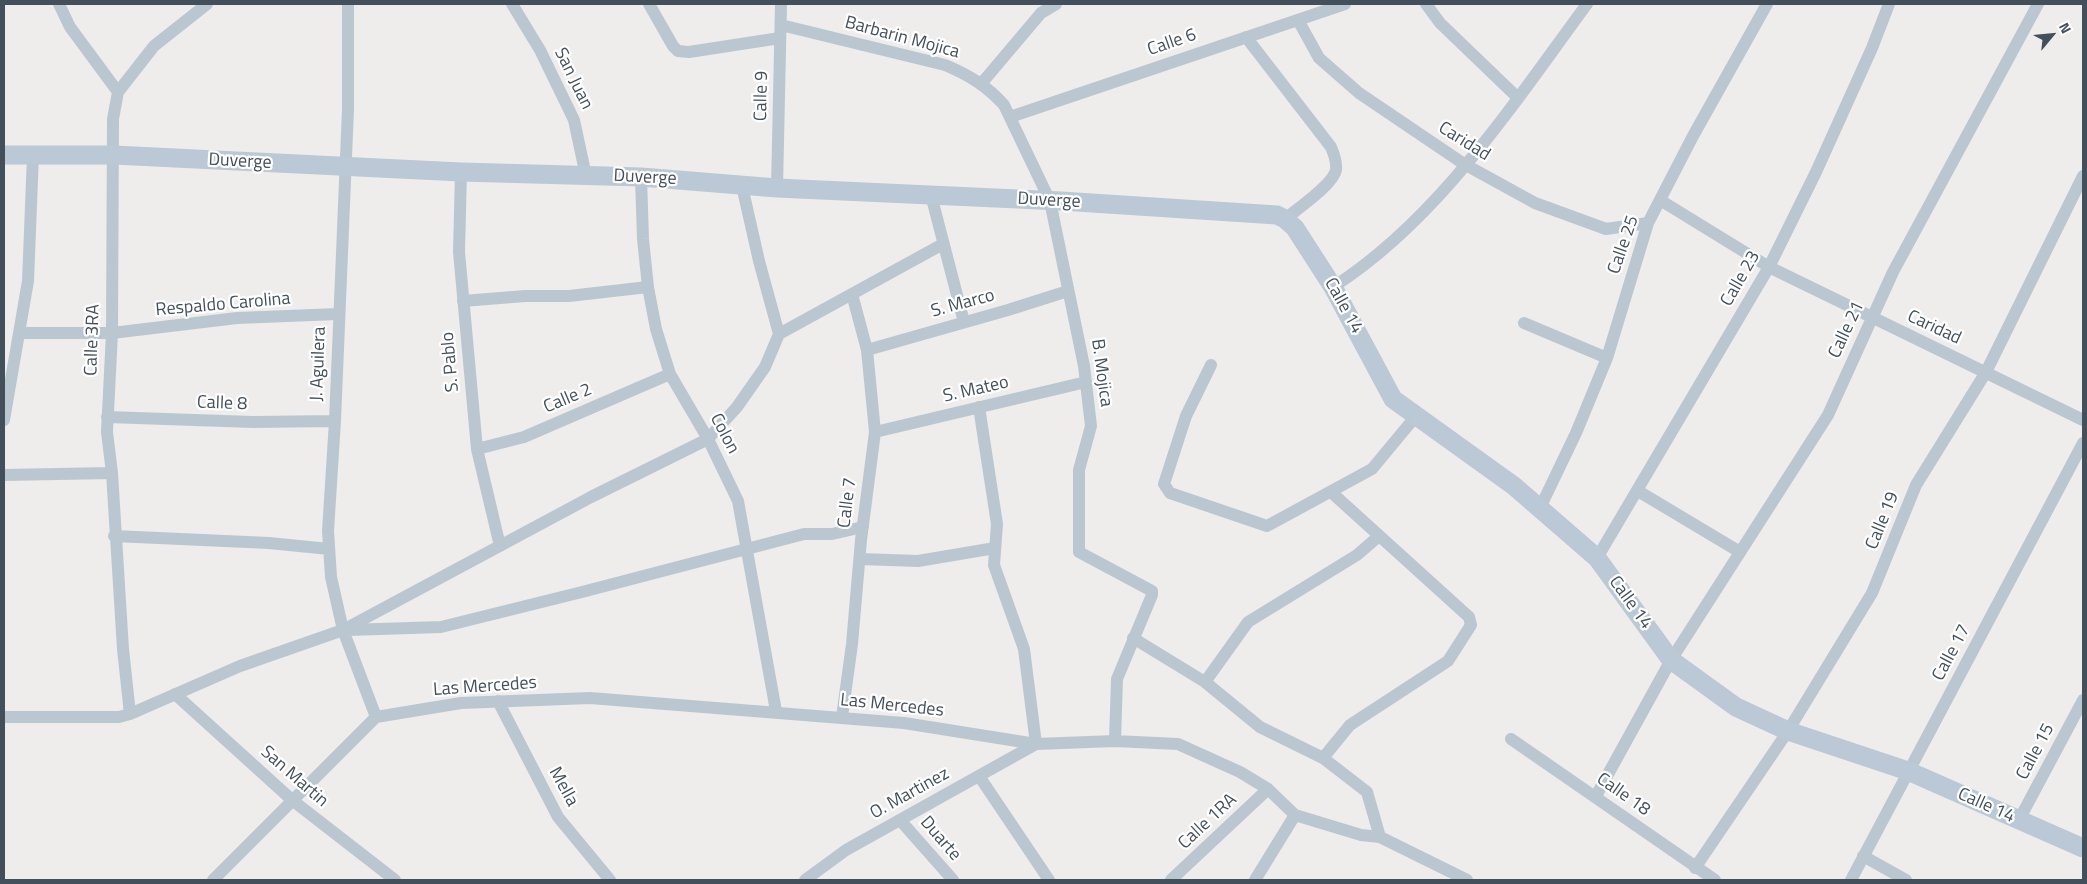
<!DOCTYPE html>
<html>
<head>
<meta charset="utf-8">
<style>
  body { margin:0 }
  #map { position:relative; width:2087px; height:884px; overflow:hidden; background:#efecec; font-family:"Titillium Web",sans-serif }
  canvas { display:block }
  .frame { position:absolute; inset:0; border:5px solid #43505b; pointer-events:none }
  .north { position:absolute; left:2027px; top:10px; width:50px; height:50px; -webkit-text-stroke:4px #fff; paint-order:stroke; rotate:62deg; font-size:14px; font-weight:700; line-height:20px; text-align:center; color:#43505b }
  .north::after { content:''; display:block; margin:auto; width:18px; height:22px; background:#43505b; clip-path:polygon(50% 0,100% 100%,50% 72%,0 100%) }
</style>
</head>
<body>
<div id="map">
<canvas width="2087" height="884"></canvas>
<div class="frame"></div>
<div class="north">N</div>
</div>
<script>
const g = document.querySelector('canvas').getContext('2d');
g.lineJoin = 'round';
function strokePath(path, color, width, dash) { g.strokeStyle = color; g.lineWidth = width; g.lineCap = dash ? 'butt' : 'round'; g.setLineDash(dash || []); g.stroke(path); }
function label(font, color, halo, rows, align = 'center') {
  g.font = font + ' "Titillium Web",sans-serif'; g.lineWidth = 4.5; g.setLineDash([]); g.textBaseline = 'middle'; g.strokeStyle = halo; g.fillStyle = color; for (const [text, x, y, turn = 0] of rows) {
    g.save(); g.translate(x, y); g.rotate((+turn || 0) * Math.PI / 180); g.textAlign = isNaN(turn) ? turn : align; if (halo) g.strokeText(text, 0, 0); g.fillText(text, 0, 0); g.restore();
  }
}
strokePath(new Path2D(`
  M59,4L70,27L118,92
  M348,4V109L335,421L328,531L331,577L343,630L376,717
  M512,4L540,50L574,120L586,176
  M649,4L673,46L678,51L689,52L780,38
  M1426,4L1440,23L1517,97
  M1298,20L1319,58L1359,93L1464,164L1535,203L1606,229L1648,223
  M781,25L945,65C969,75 987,86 1004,105L1050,201L1084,366L1091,426L1079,470V552L1152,591V595L1117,679L1115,741
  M1246,37L1331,147C1334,154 1337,162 1336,170C1333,185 1297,209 1285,219
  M981,84L1041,13L1056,4
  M1010,117L1345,4
  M461,172L459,252L477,449L500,546
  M641,177L643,239L648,287L656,329L670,374L708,439L738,501L776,711
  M777,188L781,4
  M931,195L964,322
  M1660,200L1769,267L2083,420
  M1333,287C1439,219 1513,104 1587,4
  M463,301L525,296H569L648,287
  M1524,323L1607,358
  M20,333H112L237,318L338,314
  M779,334L943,244
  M867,350L1008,310L1068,291
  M1211,365L1186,416L1164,484L1170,493L1267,526L1372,469L1416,416
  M107,417L253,422L335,421
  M4,420L28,281L33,155
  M875,432L1086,382
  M477,449L524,437L670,374
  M4,475L112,473
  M1638,491L1740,552
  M1540,508L1576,433L1607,358L1648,223L1693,136L1767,4
  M114,536L269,543L329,549
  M1597,558L1769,267L1816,172L1872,48L1889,4
  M860,559L918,561L995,548
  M348,630L441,627L582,592L804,534H832L863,527
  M1133,638L1205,682L1260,727L1323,758L1367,792L1380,837
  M1205,682L1248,622L1357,555L1379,536
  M175,694L292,800L395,880
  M498,701L558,817L610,880
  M130,714L123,649L112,473L107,432L112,333L113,119L118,92L154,46L207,4
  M4,717H119L130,714L240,666L343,630L591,497L708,439L737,407L765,367L779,334L759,261L742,186
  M376,717L461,703L590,698L904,723L1036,744L1115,741L1178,744L1240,772L1268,789L1295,815L1361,835L1380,837L1467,880
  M842,717L852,644L861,540L875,432L867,350L852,294
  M1511,739L1715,880
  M1323,758L1350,725L1448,661L1471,625L1469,617L1331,492
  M979,776L1049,880
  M1596,796L1671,660L1828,415L1893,272L2038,4
  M900,820L953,880
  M2019,820L2083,700
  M1863,856L1906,880
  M1695,868L1788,731L1872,593L1916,485L1986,372L2083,176
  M213,880L376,717
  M805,880L846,850L1036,744L1024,649L994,565L997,524L979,407
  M1171,880L1268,789
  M1255,880L1295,815
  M1851,880L2083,443`), '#bbc7d0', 12);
strokePath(new Path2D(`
  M4,155H114L461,172L641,177L777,188L1061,201L1277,215L1285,219L1295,228L1333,287L1393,399L1514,486L1597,558L1671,660L1736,707L1788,731L1908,771L2083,848`), '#bbc8d5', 19);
label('18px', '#43505b', '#fff', [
  ["Barbarin Mojica",902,38,15],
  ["Calle 6",1172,43,-19],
  ["San Juan",573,79,64],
  ["Calle 9",762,96,-89],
  ["Caridad",1464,142,32],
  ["Duverge",240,162,3],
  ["Duverge",645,178,3],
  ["Duverge",1049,201,3],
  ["Calle 25",1624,245,-71],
  ["Calle 23",1741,279,-60],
  ["S. Marco",963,304,-15],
  ["Respaldo Carolina",223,305,-5],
  ["Calle 14",1343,306,61],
  ["Caridad",1934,328,25],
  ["Calle 21",1847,330,-65],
  ["Calle 3RA",93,340,-88],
  ["S. Pablo",451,362,-95],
  ["J. Aguilera",319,364,-88],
  ["B. Mojica",1101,373,82],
  ["S. Mateo",976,390,-13],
  ["Calle 2",568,399,-23],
  ["Calle 8",222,404,2],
  ["Colon",724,434,62],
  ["Calle 7",848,503,-83],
  ["Calle 19",1883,521,-68],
  ["Calle 14",1630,603,54],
  ["Calle 17",1952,653,-62],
  ["Las Mercedes",485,687,-4],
  ["Las Mercedes",892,706,6],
  ["Calle 15",2036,752,-62],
  ["San Martin",294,777,41],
  ["Mella",563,787,61],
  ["O. Martinez",910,794,-29],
  ["Calle 18",1623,795,35],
  ["Calle 14",1986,806,24],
  ["Calle 1RA",1208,822,-43],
  ["Duarte",940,839,49]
]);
</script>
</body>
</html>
